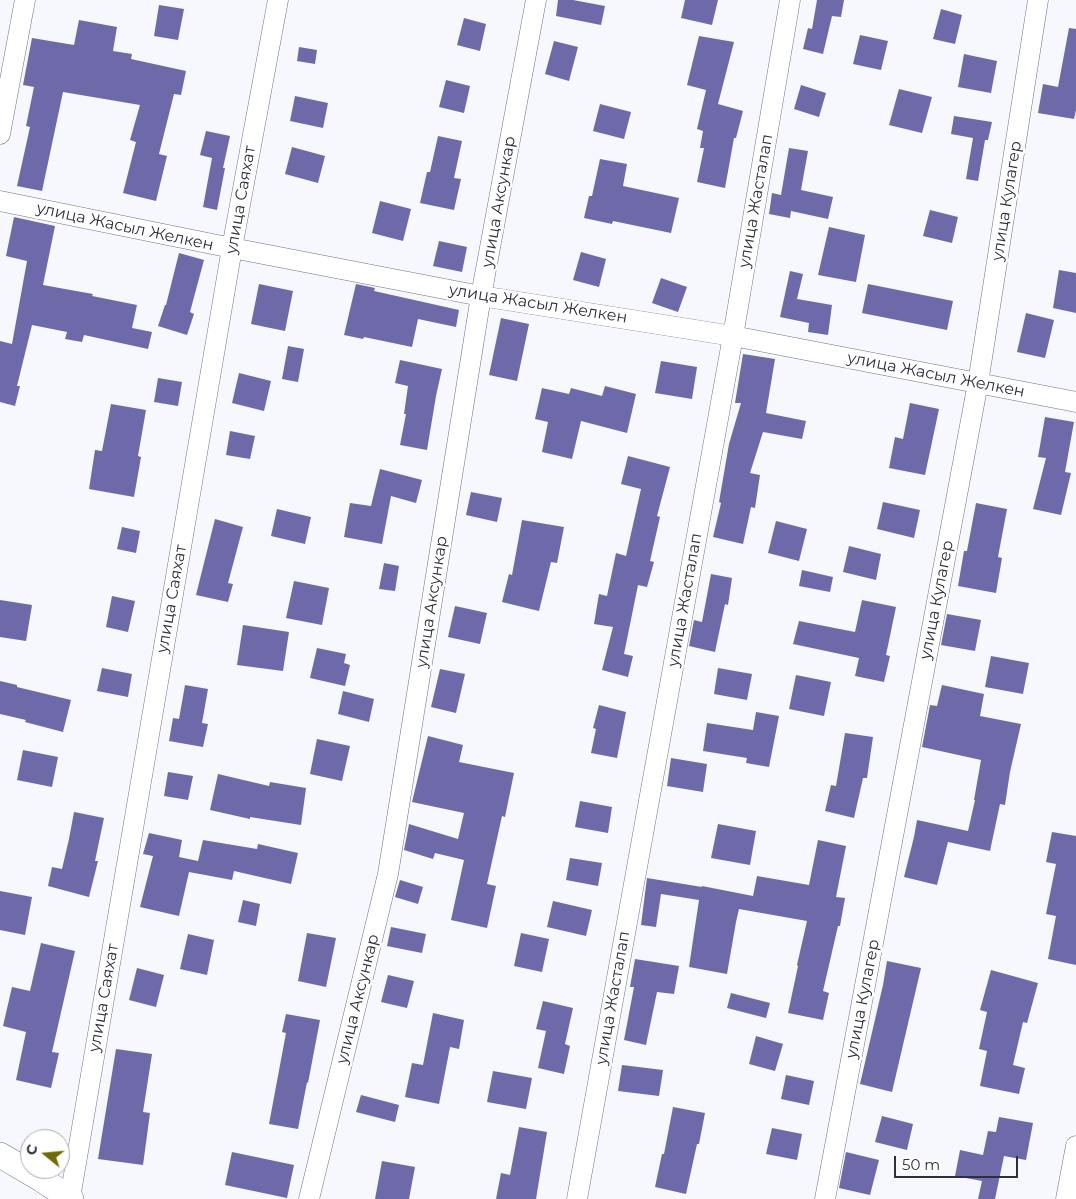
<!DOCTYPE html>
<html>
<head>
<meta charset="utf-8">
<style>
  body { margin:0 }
  #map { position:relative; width:1076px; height:1199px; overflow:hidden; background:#f7f7fe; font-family:Montserrat,sans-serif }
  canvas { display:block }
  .north { position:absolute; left:20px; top:1129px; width:50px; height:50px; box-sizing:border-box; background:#fff; border:1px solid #ababb1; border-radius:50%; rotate:287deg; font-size:14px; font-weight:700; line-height:20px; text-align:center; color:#2e2e3c }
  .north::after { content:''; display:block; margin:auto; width:18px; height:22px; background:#716b06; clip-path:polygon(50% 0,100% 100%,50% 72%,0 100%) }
  .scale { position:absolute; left:894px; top:1156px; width:124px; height:22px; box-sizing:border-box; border:2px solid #2e2e3c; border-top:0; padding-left:6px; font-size:15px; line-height:18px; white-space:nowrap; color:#2e2e3c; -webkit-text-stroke:4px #fff; paint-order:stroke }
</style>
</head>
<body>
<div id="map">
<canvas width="1076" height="1199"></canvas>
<div class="north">С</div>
<div class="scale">50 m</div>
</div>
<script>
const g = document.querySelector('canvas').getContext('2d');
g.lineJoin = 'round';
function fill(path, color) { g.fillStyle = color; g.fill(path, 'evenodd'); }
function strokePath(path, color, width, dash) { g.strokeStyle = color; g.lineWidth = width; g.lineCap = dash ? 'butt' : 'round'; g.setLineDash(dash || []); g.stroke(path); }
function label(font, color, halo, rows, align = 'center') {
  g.font = font + ' Montserrat,sans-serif'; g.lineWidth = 5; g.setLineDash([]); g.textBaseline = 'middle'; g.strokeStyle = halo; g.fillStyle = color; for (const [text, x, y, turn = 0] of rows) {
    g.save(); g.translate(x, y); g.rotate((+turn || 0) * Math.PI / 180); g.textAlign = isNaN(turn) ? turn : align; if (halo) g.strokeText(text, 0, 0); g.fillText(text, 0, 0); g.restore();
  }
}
fill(new Path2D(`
  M558,0H573L605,6L601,25L556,16Z
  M685,0H718L712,25L681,18Z
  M817,0H844L841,17L832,16L823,54L803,49L808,28L812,29Z
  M159,5L184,9L178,40L154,36Z
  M941,9L962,15L955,44L933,39Z
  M464,18L486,24L480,51L457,45Z
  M79,20L117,27L113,51L132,54L131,59L186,71L181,95L174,94L159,154L167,156L156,201L123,193L136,142L130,140L140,105L63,92L42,191L17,186L30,127L26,126L34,87L23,85L32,38L74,45Z
  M1069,28L1076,29V110L1074,119L1038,113L1043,84L1058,87Z
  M860,35L888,41L881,70L853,64Z
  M699,36L734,42L718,104L743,111L736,138H734L725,188L697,182L704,148H700L703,131L697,129L706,90L687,85Z
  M554,41L578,47L569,81L545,74Z
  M299,47L317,50L315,64L297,61Z
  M964,54L997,61L991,93L958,87Z
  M446,80L470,86L464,113L439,107Z
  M801,85L826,93L819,117L794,109Z
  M899,89L932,97L922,133L889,125Z
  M295,96L328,103L323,128L290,121Z
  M600,104L631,112L624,139L593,131Z
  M954,116L992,122L988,140H985L978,181L966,179L973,138L951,134Z
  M206,131L230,136L223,168H225L217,210L203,207L212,158L200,155Z
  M438,136L462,141L454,178L461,179L454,210L420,203L427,172H430Z
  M292,147L325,156L318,183L285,174Z
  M789,148L808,151L801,190L833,197L828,219L791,211L790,218L769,214L772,193L781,195Z
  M600,159L627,164L623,186L679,198L671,233L613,221L612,224L584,218L589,196H592Z
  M380,201L411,209L403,241L372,233Z
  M930,210L958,217L952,243L923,236Z
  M14,217L55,226L43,285L76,291L93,294L92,296L137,305L132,328L152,332L148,349L84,335L82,342L65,339L67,332L32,325L17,386H20L15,406L0,402V341L12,344L27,261L6,256Z
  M829,227L865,235L856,282L818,275Z
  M439,241L467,247L462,272L433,266Z
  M581,252L606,259L599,287L573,280Z
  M179,253L204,260L190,312L194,314L187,335L158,326L165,305H166Z
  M1059,270L1076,273V313L1053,308Z
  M790,271L803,274L797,299L832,305L828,335L808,332L809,323L780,317Z
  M661,278L687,287L678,312L652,303Z
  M259,284L293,291L285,331L251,324Z
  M356,284L375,288L374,291L459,310L456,327L418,319L412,347L364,337L363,339L344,335Z
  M868,284L953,301L947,330L862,313Z
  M1026,313L1054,320L1045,358L1017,352Z
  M501,318L529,324L517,381L489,375Z
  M288,346L304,349L298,382L282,379Z
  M743,354L775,359L766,413L806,421L802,439L763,432L750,473L760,475L755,508L751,507L743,544L713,537L721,503L719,502L729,444L741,403H735Z
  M400,360L442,369L436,396L427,450L400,445L406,414H404L408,386L395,383Z
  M661,361L697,367L692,399L655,393Z
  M239,373L271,381L264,411L232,403Z
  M158,378L182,382L178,406L154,402Z
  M605,386L636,394L627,433L581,421L572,459L542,452L548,422L535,419L542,388L569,394L571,388L602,396Z
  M910,403L939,409L925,475L889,468L895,437L903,439Z
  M111,404L146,410L138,456L141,457L134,497L89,489L95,450L102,451Z
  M1045,417L1074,422L1065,472L1071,473L1061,515L1033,509L1046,458L1038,457Z
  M230,431L255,436L250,459L226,455Z
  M628,456L670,467L657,516L660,517L650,561L654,562L647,587L638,585L624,654L633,656L628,677L602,670L613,627L594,624L599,594L607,596L616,553L626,556L641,489L621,484Z
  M380,469L422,480L416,503L391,496L382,544L344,537L350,503L371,506Z
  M471,492L502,498L497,522L466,515Z
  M883,502L920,510L914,538L877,529Z
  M976,503L1007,509L998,557L1002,558L996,593L958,586L964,551H967Z
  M277,509L311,517L305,544L271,536Z
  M215,519L243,527L228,583L233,584L228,602L196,595Z
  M522,520L564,527L557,563L551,562L539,611L502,602L509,574L512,575Z
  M776,521L807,529L799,561L768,553Z
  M122,527L140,531L136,553L117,549Z
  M849,546L881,554L876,580L843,572Z
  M384,563L399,566L395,591L379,589Z
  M802,570L833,577L830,592L799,586Z
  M711,574L732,578L728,605L725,604L715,652L689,646L694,620L702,622Z
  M294,581L329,588L322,625L286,618Z
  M112,596L135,601L128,632L106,627Z
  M0,600L32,605L26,641L0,637Z
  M862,600L896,607L886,655L890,656L884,682L855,676L859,658L793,644L799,621L855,632Z
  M455,606L487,613L480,644L448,637Z
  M947,614L981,620L975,651L941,645Z
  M243,625L289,632L283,671L237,665Z
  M317,648L346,654L344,663L350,665L345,686L310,678Z
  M991,656L1029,663L1023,694L985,687Z
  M102,668L132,674L128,697L97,691Z
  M718,668L752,674L747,700L714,694Z
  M440,669L465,674L456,713L431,707Z
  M796,675L831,682L824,716L789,709Z
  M0,681L17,685V687L71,700L63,732L25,722L26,720L0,714Z
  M185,685L208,689L202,723L208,724L203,747L169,741L173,718L179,719Z
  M942,685L984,694L980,716L1021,724L1010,772L1005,805L1000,804L990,851L948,842L937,885L904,877L914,837L917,820L968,831L975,800H974L981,760L922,747L930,705L937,706Z
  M343,691L374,699L369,722L338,714Z
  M599,705L626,712L617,758L591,753L596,729L593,728Z
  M756,712L779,716L769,767L746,763L747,758L703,751L707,723L753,730Z
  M845,733L873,737L867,778H863L854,818L825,811L831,785L836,786Z
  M428,736L463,745L459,762L514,773L505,817L502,816L487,884L496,886L487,928L451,920L464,860L435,853L433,859L404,850L409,824L458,839L464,813L412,802Z
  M317,739L350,746L342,781L310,774Z
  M23,750L58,757L52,787L17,780Z
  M671,758L707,764L703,792L667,786Z
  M168,772L193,776L188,800L164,796Z
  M218,774L269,786L270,782L306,788L301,825L250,817V819L210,810Z
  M580,801L612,807L608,833L575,827Z
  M74,812L104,818L95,861H98L89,897L48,886L52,867L62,869L69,839Z
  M718,824L756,831L750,865L711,858Z
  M1052,832L1076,836V965L1048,959L1056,916L1046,914L1056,864L1046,862Z
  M149,833L182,840L179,857L198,861L203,840L257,849L258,844L298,853L291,884L234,871L232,880L189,872L179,916L140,907L153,856L143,854Z
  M818,840L846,846L836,897L845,898L840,926H838L823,991L829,993L823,1020L788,1013L798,966L797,965L807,921L739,909L736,922L727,974L689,967L699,900L661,894L656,927L641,925L647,878L702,887V886L753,896L757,876L809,885Z
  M570,858L602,863L598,886L566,880Z
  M400,880L423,887L418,904L395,897Z
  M0,891L32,897L25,935L0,930Z
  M243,900L260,904L256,926L238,922Z
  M553,901L592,910L586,936L547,927Z
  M391,927L426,934L422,953L387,946Z
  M307,933L336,938L326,987L298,981Z
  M521,933L549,939L542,972L514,966Z
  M188,934L214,940L207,975L180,969Z
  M41,943L75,951L52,1052L59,1053L51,1088L16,1080L26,1032L3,1026L12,987L30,991Z
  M635,959L679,966L674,994L657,992L646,1045L624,1040L634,987H630Z
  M887,961L921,968L892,1092L860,1084L883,985Z
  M137,968L164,975L156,1007L129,1000Z
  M991,970L1038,983L1027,1023L1023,1022L1013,1065L1025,1068L1019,1094L980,1086L987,1051L979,1049L987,1012L980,1010Z
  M388,975L414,981L407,1008L381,1002Z
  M731,993L770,1003L766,1018L727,1008Z
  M543,1001L573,1008L565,1044L570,1046L564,1074L538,1068L546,1031L536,1029Z
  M433,1013L464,1020L459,1049L450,1047L439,1104L405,1097L412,1063L423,1065Z
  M286,1014L320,1020L308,1083L307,1082L298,1129L269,1124L286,1033L282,1032Z
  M756,1036L783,1044L775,1071L749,1064Z
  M116,1049L152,1054L143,1112L150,1113L143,1165L98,1159Z
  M622,1065L663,1070L659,1096L618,1091Z
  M493,1071L532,1078L526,1109L487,1102Z
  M786,1075L814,1081L809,1105L781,1099Z
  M361,1095L399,1105L395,1122L356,1112Z
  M673,1107L705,1113L699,1144H697L686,1194L655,1187L662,1154H664Z
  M882,1116L913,1124L907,1150L875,1142Z
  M999,1117L1033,1123L1026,1160L1004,1156L995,1199H978L982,1181L955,1176L960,1150L983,1155L988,1131L996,1132Z
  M519,1127L547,1132L536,1199H496L501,1173L510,1175Z
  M772,1128L802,1134L797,1160L766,1154Z
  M232,1152L294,1165L287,1198L225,1185Z
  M846,1152L879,1160L870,1195L839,1188Z
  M382,1161L415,1167L409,1199H375Z`), '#6e6aa9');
const minor = new Path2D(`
  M0,134L25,0
  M0,201L232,248L481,296L733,336L1076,402
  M70,1198L232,248L278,0
  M309,1199L388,874L481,296L536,0
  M577,1199L733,336L790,0
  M825,1199L978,383L1038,0
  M1066,1199L1076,1146`);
const major = new Path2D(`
  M0,1155L41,1179L71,1199`);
strokePath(minor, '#727190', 21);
strokePath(major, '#727190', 26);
strokePath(minor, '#fff', 20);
strokePath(major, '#fff', 25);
label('16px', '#2e2e3c', '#fff', [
  ["улица Саяхат",241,200,-80],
  ["улица Жасталап",756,201,-80],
  ["улица Кулагер",1007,201,-81],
  ["улица Аксункар",499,202,-80],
  ["улица Жасыл Желкен",125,227,12],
  ["улица Жасыл Желкен",538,304,9],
  ["улица Жасыл Желкен",936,375,11],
  ["улица Саяхат",172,599,-80],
  ["улица Жасталап",685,600,-80],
  ["улица Кулагер",937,600,-79],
  ["улица Аксункар",432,602,-81],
  ["улица Саяхат",104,998,-80],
  ["улица Жасталап",613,998,-80],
  ["улица Аксункар",358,999,-76],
  ["улица Кулагер",863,999,-79]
]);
</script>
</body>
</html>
